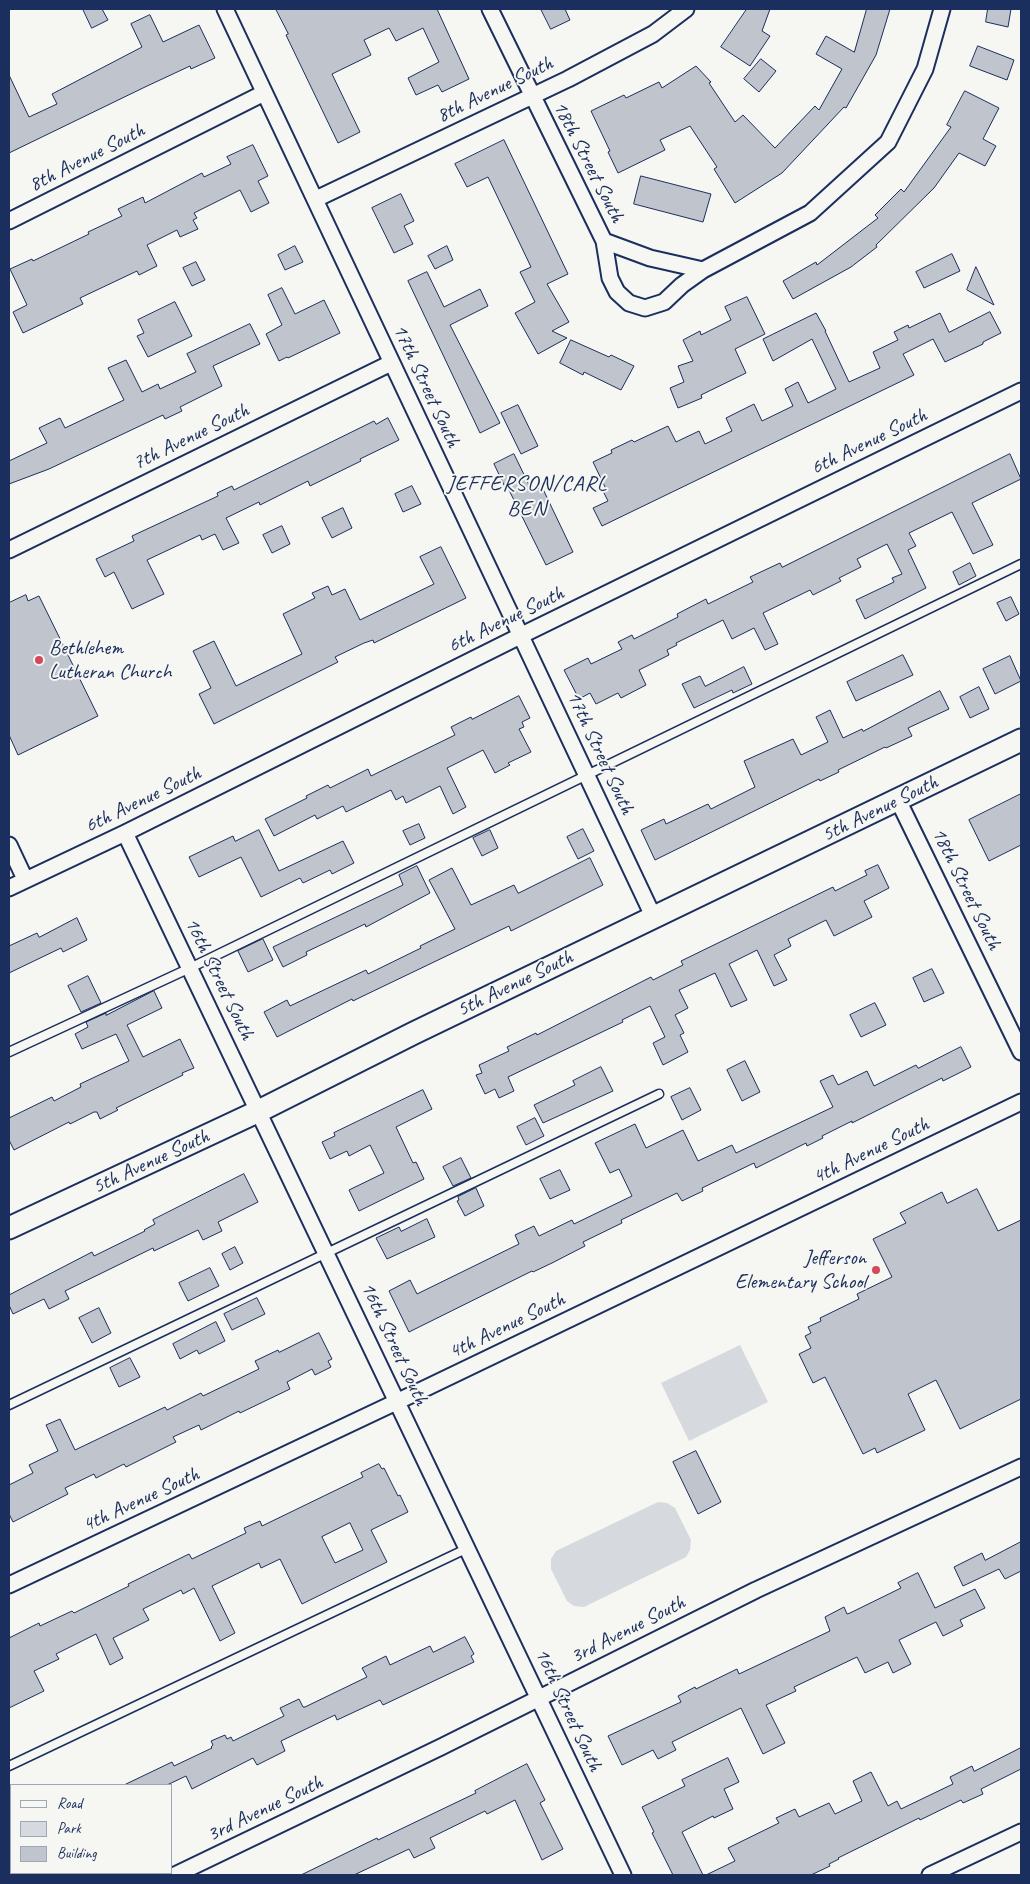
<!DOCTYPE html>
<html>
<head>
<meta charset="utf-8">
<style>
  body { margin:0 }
  #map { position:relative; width:1030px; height:1884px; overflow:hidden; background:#f6f6f2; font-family:Caveat,sans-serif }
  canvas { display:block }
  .frame { position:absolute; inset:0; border:10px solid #1b2f5e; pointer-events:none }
  .legend { position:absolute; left:10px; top:1784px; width:162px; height:90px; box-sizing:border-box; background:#f6f6f2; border:1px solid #9ea6b7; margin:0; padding:6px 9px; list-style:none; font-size:15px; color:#1b2f5e }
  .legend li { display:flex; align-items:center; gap:10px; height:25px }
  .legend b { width:25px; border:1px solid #9ea6b7 }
</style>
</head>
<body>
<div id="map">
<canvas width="1030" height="1884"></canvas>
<div class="frame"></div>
<ul class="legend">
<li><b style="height:6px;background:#f6f6f2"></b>Road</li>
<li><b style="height:14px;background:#d6d9dd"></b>Park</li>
<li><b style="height:14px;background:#c0c4cd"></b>Building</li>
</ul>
</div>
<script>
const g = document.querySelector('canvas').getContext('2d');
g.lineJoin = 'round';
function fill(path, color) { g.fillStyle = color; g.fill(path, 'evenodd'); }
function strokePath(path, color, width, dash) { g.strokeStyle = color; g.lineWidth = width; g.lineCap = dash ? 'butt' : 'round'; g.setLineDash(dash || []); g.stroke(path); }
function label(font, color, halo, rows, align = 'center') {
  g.font = font + ' Caveat,sans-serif'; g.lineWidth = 4; g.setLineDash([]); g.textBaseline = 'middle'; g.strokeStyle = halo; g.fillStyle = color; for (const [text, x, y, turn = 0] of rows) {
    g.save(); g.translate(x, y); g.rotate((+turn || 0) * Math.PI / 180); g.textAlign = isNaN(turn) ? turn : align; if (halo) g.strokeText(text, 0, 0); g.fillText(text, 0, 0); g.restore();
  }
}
fill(new Path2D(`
  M740,1345L768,1402L689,1441L661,1383Z
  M658,1502L667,1503L675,1508L691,1540L690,1550L686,1557L584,1607L574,1606L567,1601L551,1569V1559L556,1551Z`), '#d6d9dd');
const building = new Path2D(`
  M83,9H102L108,20L92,28Z
  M276,9H437L469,79L442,92L438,85L416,95L408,78L439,62L423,28L396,41L389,28L364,40L371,55L332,74L360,132L338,143L286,35L288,34Z
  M541,9H565L570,20L551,29Z
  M747,9H770L762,31L770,36L750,66L721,47Z
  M867,9H890L876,55L846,108L844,107L782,173L735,203L714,169L717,167L690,126L660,140L665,150L618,173L608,152L610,151L591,111L624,95L626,98L659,82L662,88L696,66L711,82L709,83L735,122L743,115L775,148L815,106L819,110L842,69L816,54L826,36L854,52Z
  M988,9H1011L1008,27L986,22Z
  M150,15L163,42L199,25L215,58L191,69L190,66L145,87L9,153V75L29,117L57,104L52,94L142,47L131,24Z
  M978,46L1014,60L1007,80L970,66Z
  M761,59L776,71L759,92L744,79Z
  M965,91L999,108L983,139L996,146L985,166L959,153L934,188L876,245L877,247L851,267L793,299L783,281L816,262L817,265L878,218L875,215L901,189L904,192L951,127L947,125Z
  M504,140L568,274L547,284L569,322L552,331L567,338L538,354L515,313L535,302L520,272L531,267L488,177L467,187L455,164Z
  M253,145L268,176L258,181L269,203L251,212L240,190L194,213L197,218L193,220L198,229L180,237L177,230L147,245L157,266L139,275L137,271L80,298L83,304L23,333L13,312L27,305L10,269L32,259L33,261L89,234L88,232L122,216L118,209L143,197L145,203L202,173L204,177L231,164L227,157Z
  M641,176L711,194L703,222L634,204Z
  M401,194L414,221L404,226L413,244L394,253L372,208Z
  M295,246L303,262L285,270L278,255Z
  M447,246L453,260L435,269L428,256Z
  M952,254L960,271L924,288L916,272Z
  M196,262L205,280L192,286L183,268Z
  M976,267L994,305L967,290Z
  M427,272L444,307L480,289L488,306L450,325L500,423L480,433L408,281Z
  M282,288L295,314L324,300L340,333L288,358L287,357L279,361L266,334L282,325L268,295Z
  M747,297L765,334L735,349L746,373L701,395L702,398L678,408L670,388L684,382L678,366L693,361L683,340L700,331L701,335L731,320L725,307Z
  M175,302L192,336L148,357L137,336L144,333L138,320Z
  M990,312L1001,333L983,342V344L945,362L933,339L903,354L914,375L602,526L593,508L608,501L603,491L606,489L593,462L612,453L611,450L632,440L634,442L668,426L676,442L699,431L705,444L732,431L726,418L754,404L762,421L793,406L785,389L798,382L808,403L836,389L812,339L773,361L763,339L816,313L826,331H825L849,382L880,368L873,352L898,340L894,332L908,325L909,328L940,313L949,332Z
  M250,324L260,344L213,366L222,386L180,407L182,411L165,419L163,415L49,469L9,484V461L47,443L39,428L60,418L65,428L124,400L108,368L126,360L142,392L158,384L160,389L196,372L187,354Z
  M571,340L609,357L611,355L634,366L621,390L584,372L583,375L560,363Z
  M518,405L538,446L521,454L501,413Z
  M388,418L399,440L360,459L361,461L310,486L308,481L260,505L259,502L226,518L239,543L223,550L215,534L202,540L200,535L147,560L164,594L132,609L114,572L105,577L96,559L134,541L132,536L218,496L217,493L232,486L234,490L374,421L376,424Z
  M514,454L532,491L542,487L573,552L546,565L507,486L505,487L494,464Z
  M1010,454L1021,479L972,503L993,545L973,554L952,512L909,533L916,546L908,550L926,588L865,619L856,600L894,582L892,578L902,574L887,544L857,559L861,567L839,578L841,581L813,595L810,590L763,613L778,644L765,650L754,628L732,639L723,620L676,643L677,645L667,650L669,655L639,670L646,685L621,698L618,693L596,704L590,693L579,699L564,670L588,658L591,664L622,649L618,642L632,635L634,639L678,617L677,614L706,599L708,604L753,582L750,577L780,563L782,567Z
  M412,486L421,504L403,512L395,494Z
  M343,508L352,528L332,538L322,518Z
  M282,526L290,544L272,553L263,535Z
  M441,547L466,598L374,643L373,640L364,643L335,657L338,662L214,724L199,694L211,688L193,651L214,641L236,686L302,654L283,614L315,598L312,593L328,586L332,595L345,589L360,620L434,584L420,557Z
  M970,563L976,576L959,585L953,572Z
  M26,595L28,601L39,596L98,716L18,755L9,735V603Z
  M1011,597L1019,614L1006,621L997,603Z
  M903,655L913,675L856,701L847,682Z
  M1010,656L1021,681L995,694L983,669Z
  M744,667L752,684L733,693L732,690L694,708L682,684L700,676L705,686Z
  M979,687L989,709L970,718L960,697Z
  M940,691L949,709L908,728L912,736L886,748L885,747L838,770L839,772L820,781L819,779L655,860L641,830L664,819L666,824L708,804L711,809L755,787L744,761L793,739L801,755L828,742L816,717L830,710L843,738L862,729L863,731Z
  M519,696L530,718L522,722L524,727L519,729L531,752L508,763L510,765L495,773L483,750L447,768L466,807L453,814L440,786L406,803L403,796L396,800L391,790L346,812L343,806L317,819L315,815L274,836L265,819L307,798L306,796L328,785L330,788L368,769L371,776L455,735L451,727L471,717L472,719Z
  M1021,794V845L989,861L969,820Z
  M419,824L425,838L410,845L403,831Z
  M583,829L594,851L578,859L567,837Z
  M259,830L279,871L343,841L354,863L332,874L330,870L303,883L300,878L261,897L241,857L199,877L189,857L233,836L235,841Z
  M490,830L498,848L482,856L473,838Z
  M590,858L603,885L511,931L509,926L361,997L353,1001L352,999L277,1037L264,1012L287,1000L290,1006L366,970L368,974L421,948L420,946L455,929L429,880L452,868L471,905L514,885L518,893Z
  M878,865L889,888L864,901L872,917L834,936L826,920L788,939L791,946L774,955L787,980L774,986L757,950L729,964L747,1000L731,1007L715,973L679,990L688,1008L675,1015L684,1033L680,1035L688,1052L663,1065L653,1043L665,1037L650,1006L622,1020L623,1022L508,1077L514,1091L499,1098L495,1089L485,1094L476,1075L482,1073L479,1065L509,1051L507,1047L536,1033L537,1035L651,977L653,980L683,965L681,961L833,887L835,891L867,875L865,871Z
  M417,866L430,893L366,927L365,924L306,952L307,955L283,967L273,947L403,885L399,875Z
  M77,918L87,940L63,952L61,948L9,973V946L37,933L39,937Z
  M263,939L273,960L248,972L238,951Z
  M932,969L944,993L924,1002L913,978Z
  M88,976L101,1003L81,1012L68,986Z
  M154,991L162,1008L127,1025L143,1057L180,1039L194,1068L182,1073L183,1075L116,1108L118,1110L100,1119L97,1112H94L70,1124L69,1122L14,1150L9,1140V1118L52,1097L54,1101L81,1087L80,1084L129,1061L116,1034L82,1049L75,1034L88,1027L86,1022L106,1013V1015Z
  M875,1003L886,1025L861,1037L850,1015Z
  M961,1047L971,1067L943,1081L942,1078L852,1123V1121L822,1136L823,1138L807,1146L806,1143L756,1168L754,1163L702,1188L703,1191L682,1201L677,1193L621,1220L622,1223L583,1242L585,1246L552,1263L533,1272L532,1271L409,1332L389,1291L410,1280L417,1294L519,1244L515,1235L534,1226L539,1236L572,1220L574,1224L632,1196L619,1169L610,1173L595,1143L635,1124L646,1148L683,1130L698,1161L732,1145L736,1153L833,1107L820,1081L833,1075L838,1085L867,1071L874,1086L916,1065L918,1068Z
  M745,1061L760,1092L742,1101L727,1070Z
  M601,1067L613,1091L543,1123L534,1105L575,1085L573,1081Z
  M690,1088L701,1110L682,1120L671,1097Z
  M423,1090L432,1109L396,1127L413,1163L416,1162L424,1179L359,1211L349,1190L384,1173L370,1145L349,1156L347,1151L330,1159L322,1142L335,1136L334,1133Z
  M535,1118L544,1136L526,1145L517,1127Z
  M461,1158L471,1178L453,1186L443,1167Z
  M560,1170L570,1190L550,1199L540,1179Z
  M244,1174L258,1202L218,1222L222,1231L203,1240L198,1230L154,1251L153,1248L65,1291L69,1299L49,1309L44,1299L13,1314L9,1305V1295L92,1252L94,1256L145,1231L144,1230L155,1224L153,1220Z
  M476,1188L484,1206L465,1216L457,1201L459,1200L458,1197Z
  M977,1189L998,1231L1021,1220V1399L960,1429L936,1380L908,1394L925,1430L877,1453L875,1448L863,1454L825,1377L813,1383L799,1354L811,1348L805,1336L811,1333L808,1327L821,1321L820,1318L859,1299L857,1294L892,1277L873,1239L906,1223L900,1213L942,1192L947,1203Z
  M427,1219L435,1237L387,1259L376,1238L399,1227L401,1231Z
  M235,1247L243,1263L230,1270L222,1254Z
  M210,1268L219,1286L188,1301L179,1283Z
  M257,1298L265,1314L232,1330L224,1314Z
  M99,1308L111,1333L92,1343L79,1318Z
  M216,1322L225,1341L199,1354L197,1350L180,1359L173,1344Z
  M319,1333L332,1359L328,1361L331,1367L315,1375L312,1369L287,1382L290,1389L240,1413L239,1411L201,1430L199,1425L173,1437L176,1442L126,1467L124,1464L96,1478L94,1474L65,1488L68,1494L13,1522L9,1514V1485L33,1473L29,1465L58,1451L46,1425L60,1419L75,1450L165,1407L167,1410L201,1393L203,1396L259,1369L255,1361L278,1350L279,1352Z
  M130,1358L140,1377L119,1387L110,1368Z
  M696,1451L721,1502L698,1514L673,1462Z
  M379,1464L382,1469L384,1468L398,1496L400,1495L408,1512L371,1530L387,1562L302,1604L280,1559L261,1568L259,1563L212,1586L235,1633L220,1641L194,1588L183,1594L181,1590L143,1609L149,1620L113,1638L123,1658L110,1665L96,1634L56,1654L59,1659L34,1671L44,1691L9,1708V1638L39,1623L40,1626L72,1611L74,1613L129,1586L128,1584L189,1554L192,1559L246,1533L244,1528L260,1521L262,1526L363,1477L361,1473ZM350,1523L363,1550L335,1563L322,1537Z
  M1021,1542V1571L1005,1579L999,1569L963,1586L954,1567L982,1553L985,1560Z
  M918,1573L935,1608L975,1589L985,1608L960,1620L963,1626L943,1636L936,1622L899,1640L911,1664L893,1673L888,1662L865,1673L857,1657L794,1687L796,1691L766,1705L785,1743L763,1754L741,1708L672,1742L676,1750L658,1759L653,1750L622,1765L608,1736L681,1702L678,1696L695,1687L696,1689L737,1669L739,1674L830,1631L825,1617L844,1607L847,1614L850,1613L901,1588L898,1583Z
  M465,1637L474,1654L471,1656L474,1662L383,1705L380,1700L337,1720L335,1715L281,1741L285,1751L257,1765L253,1758L192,1789L186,1776L167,1785H124L172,1762L174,1766L212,1748L211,1747L213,1745L211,1741L225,1735L227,1739L231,1737L233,1741L284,1716L280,1708L299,1699L303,1707H305L367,1677L362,1668L386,1656L390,1665L430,1646L433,1652Z
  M1021,1748V1769L981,1789L983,1794L963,1803L961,1800L920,1820L919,1818L838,1858L839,1859L829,1864L830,1866L811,1875H706L735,1861L728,1848L779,1823L776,1818L795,1809L799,1817L829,1803L835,1814L862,1801L853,1781L871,1772L888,1806L897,1801L901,1809L953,1784L950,1777L972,1766L974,1771Z
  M728,1758L739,1782L724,1789L733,1809L714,1818L713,1816L682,1832L703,1875H673L652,1833L654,1832L642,1807L685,1786L682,1780Z
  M527,1764L545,1800L540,1803L563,1849L542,1860L515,1800L487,1814L485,1811L430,1838L435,1848L414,1858L409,1849L354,1875H301L377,1838L378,1840L476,1793L475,1791Z`);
fill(building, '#c0c4cd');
strokePath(building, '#1b2f5e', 1);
const lane = new Path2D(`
  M9,1052L190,968L1021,564
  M9,1405L659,1094
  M9,1766L468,1548`);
const street = new Path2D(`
  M225,9L654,918
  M490,9L604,241L650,258L703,270
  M316,199L568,79L653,34L686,9
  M9,221L264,93
  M604,241L610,278L617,292L629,303L645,308L664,302L682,285L703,270L810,213L888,142L925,69L942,9
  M9,550L391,363
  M898,800L1021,1052
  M125,833L623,1875
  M9,845L25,879
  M9,888L125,833L522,635L1021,391
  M9,1585L428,1387L1021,1102
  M175,1875L441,1747L756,1590L1021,1467
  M930,1875L1021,1832`);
const secondary = new Path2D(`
  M9,1228L259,1111L414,1033L1021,740`);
strokePath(lane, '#1b2f5e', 11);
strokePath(street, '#1b2f5e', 19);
strokePath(secondary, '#1b2f5e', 25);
strokePath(lane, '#f6f6f2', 8);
strokePath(street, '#f6f6f2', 15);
strokePath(secondary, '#f6f6f2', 21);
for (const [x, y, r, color] of [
  [39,660,5,"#d1495b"],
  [876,1270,5,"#d1495b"]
]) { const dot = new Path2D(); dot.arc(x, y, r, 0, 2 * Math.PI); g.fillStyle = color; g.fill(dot); strokePath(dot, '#f6f6f2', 2); }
label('21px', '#1b2f5e', '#f6f6f2', [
  ["8th Avenue South",495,90,-26],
  ["8th Avenue South",87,158,-27],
  ["18th Street South",588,162,63],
  ["17th Street South",426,386,65],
  ["7th Avenue South",191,437,-26],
  ["6th Avenue South",869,442,-26],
  ["6th Avenue South",506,620,-26],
  ["17th Street South",600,753,65],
  ["6th Avenue South",143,800,-26],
  ["5th Avenue South",880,809,-26],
  ["18th Street South",966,889,64],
  ["16th Street South",219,979,64],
  ["5th Avenue South",515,984,-26],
  ["4th Avenue South",871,1151,-26],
  ["5th Avenue South",151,1162,-25],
  ["4th Avenue South",507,1326,-26],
  ["16th Street South",394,1344,65],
  ["4th Avenue South",141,1500,-25],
  ["3rd Avenue South",628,1630,-27],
  ["16th Street South",568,1710,65],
  ["3rd Avenue South",265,1809,-26]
]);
label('21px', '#1b2f5e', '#f6f6f2', [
  ["Bethlehem",49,648],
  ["Lutheran Church",49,672],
  ["Jefferson",866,1258,"right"],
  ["Elementary School",866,1282,"right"]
], 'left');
g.letterSpacing = '1px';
label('22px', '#1b2f5e', '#f6f6f2', [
  ["JEFFERSON/CARL",527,484],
  ["BEN",527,509]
]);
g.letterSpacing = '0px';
</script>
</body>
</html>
